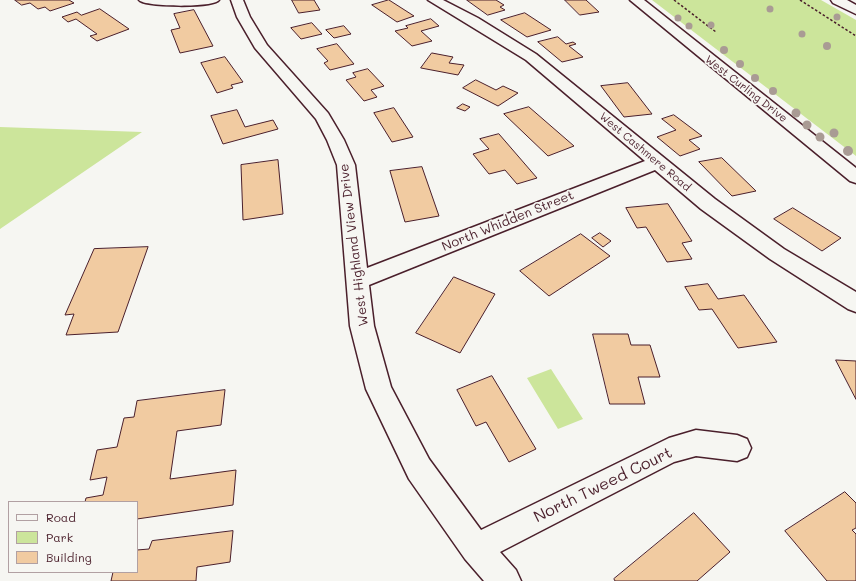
<!DOCTYPE html>
<html>
<head>
<meta charset="utf-8">
<style>
  body { margin:0 }
  #map { position:relative; width:856px; height:581px; overflow:hidden; background:#f6f6f2; font-family:Mali,sans-serif }
  canvas { display:block }
  .legend { position:absolute; left:8px; top:501px; width:130px; height:72px; box-sizing:border-box; background:#f6f6f2; border:1px solid #b1a0a2; margin:0; padding:5px 7px; list-style:none; font-size:12px; color:#4a1f2b }
  .legend li { display:flex; align-items:center; gap:8px; height:20px }
  .legend b { width:20px; border:1px solid #b1a0a2 }
</style>
</head>
<body>
<div id="map">
<canvas width="856" height="581"></canvas>
<ul class="legend">
<li><b style="height:5px;background:#f6f6f2"></b>Road</li>
<li><b style="height:11px;background:#cce59b"></b>Park</li>
<li><b style="height:11px;background:#f1cba1"></b>Building</li>
</ul>
</div>
<script>
const g = document.querySelector('canvas').getContext('2d');
g.lineJoin = 'round';
function fill(path, color) { g.fillStyle = color; g.fill(path, 'evenodd'); }
function strokePath(path, color, width, dash) { g.strokeStyle = color; g.lineWidth = width; g.lineCap = dash ? 'butt' : 'round'; g.setLineDash(dash || []); g.stroke(path); }
function label(font, color, halo, rows, align = 'center') {
  g.font = font + ' Mali,sans-serif'; g.lineWidth = 3.5; g.setLineDash([]); g.textBaseline = 'middle'; g.strokeStyle = halo; g.fillStyle = color; for (const [text, x, y, turn = 0] of rows) {
    g.save(); g.translate(x, y); g.rotate((+turn || 0) * Math.PI / 180); g.textAlign = isNaN(turn) ? turn : align; if (halo) g.strokeText(text, 0, 0); g.fillText(text, 0, 0); g.restore();
  }
}
fill(new Path2D(`
  M652,0H821L856,20V156Z
  M0,127L142,132L0,229Z
  M551,369L583,419L558,429L527,378Z`), '#cce59b');
const building = new Path2D(`
  M15,0H69L74,3L50,11L45,7L38,9L30,3L22,5Z
  M292,0H314L320,10L299,13Z
  M389,0L414,16L397,22L372,5Z
  M467,0H496L504,5L500,7L505,10L488,15Z
  M565,0H586L599,12L580,15Z
  M100,9L129,29L97,41L90,36L97,34L76,19L68,22L62,17L77,12L81,15Z
  M194,10L213,46L180,53L171,30L180,28L174,14Z
  M525,13L551,30L527,37L501,20Z
  M431,19L439,26L421,31L432,41L412,46L395,31L408,28L406,26Z
  M312,23L322,34L301,39L291,28Z
  M344,26L351,34L334,38L326,30Z
  M558,37L566,44L573,42L576,44L569,46L583,57L562,62L538,42Z
  M337,44L354,64L330,70L324,63L328,61L317,49Z
  M432,53L453,57L449,63L464,65L458,75L421,68Z
  M225,57L243,82L231,85L233,88L217,93L201,63Z
  M368,69L384,86L371,90L377,97L364,101L346,80L356,77L353,73Z
  M476,80L496,90L503,86L518,93L498,106L463,88Z
  M628,83L652,114L624,117L601,86Z
  M463,104L470,107L465,111L457,108Z
  M529,107L574,146L548,156L504,114Z
  M394,108L413,137L392,142L374,113Z
  M237,110L245,127L273,120L278,129L223,144L211,116Z
  M674,115L702,136L689,140L700,149L680,156L657,137L676,130L662,119Z
  M499,134L537,178L517,184L505,170L489,174L473,154L489,149L480,139Z
  M722,158L756,191L732,196L699,162Z
  M278,160L283,214L243,220L241,165Z
  M422,167L439,216L405,222L390,171Z
  M668,204L692,241L682,243L692,259L667,262L646,227L637,228L626,208Z
  M793,208L841,238L822,251L774,219Z
  M600,233L611,241L603,247L592,238Z
  M581,234L610,256L549,296L520,271Z
  M148,247L118,332L66,335L74,314L65,315L94,249Z
  M454,277L495,294L460,353L416,333Z
  M708,284L718,299L744,295L777,342L738,348L712,309L699,310L685,287Z
  M593,334H628L631,345H650L660,377H638L645,404H610Z
  M836,360L856,361V399Z
  M492,376L536,449L509,462L486,422L476,426L457,390Z
  M225,390L221,425L177,431L170,479L236,470L233,505L137,519V502H85L86,498L103,495L107,477L90,480L97,450L117,447L124,418L134,417L137,401Z
  M845,492L856,503V528L852,530L856,534V581H827L785,531Z
  M694,513L730,552L697,581H615L614,579Z
  M233,531L230,562L197,567L196,581H111L113,572H137V550L149,549L152,541Z`);
fill(building, '#f1cba1');
strokePath(building, '#4a1f2b', 1);
const minor = new Path2D(`
  M139,0H219C214,8 144,7 139,0Z
  M231,0H243L250,17L267,45L328,113L344,140L355,165L367,268L645,161L526,60L428,0H443L478,18L536,54L715,199L784,249L856,292V312L848,309L770,259L701,209L655,170L369,285L374,326L391,387L429,459L481,530L669,438L696,430L737,435L747,439L751,448L747,457L737,461L696,456L674,462L500,552L516,570L521,581H484L465,559L409,479L366,389L350,326L337,165L327,140L316,119L255,48L237,17Z
  M630,0H644L856,168V183L850,181Z
  M831,0H847L856,5V14L833,3Z`);
strokePath(minor, '#4a1f2b', 3);
strokePath(new Path2D(`
  M674,0L716,32
  M800,0L856,36`), '#4a1f2b', 1.5, [2.5, 2]);
fill(minor, '#f6f6f2');
g.fillStyle = '#a99b94';
for (const [x, y, r] of [
  [770,9,3.5],
  [837,17,3.5],
  [678,18,3.5],
  [711,25,3.5],
  [689,26,3.5],
  [802,34,3.5],
  [827,46,4],
  [724,50,4],
  [740,64,4],
  [755,78,4],
  [773,91,4],
  [796,113,4.5],
  [807,125,4.5],
  [834,133,4.5],
  [820,137,4.5],
  [848,151,5]
]) { g.beginPath(); g.arc(x, y, r, 0, 2 * Math.PI); g.fill(); }
label('11px', '#4a1f2b', '#f6f6f2', [
  ["West Curling Drive",746,89,38],
  ["West Cashmere Road",645,152,40]
]);
label('13px', '#4a1f2b', '#f6f6f2', [
  ["North Whidden Street",508,221,-22],
  ["West Highland View Drive",354,245,-97]
]);
label('16px', '#4a1f2b', '#f6f6f2', [
  ["North Tweed Court",603,485,-26]
]);
</script>
</body>
</html>
